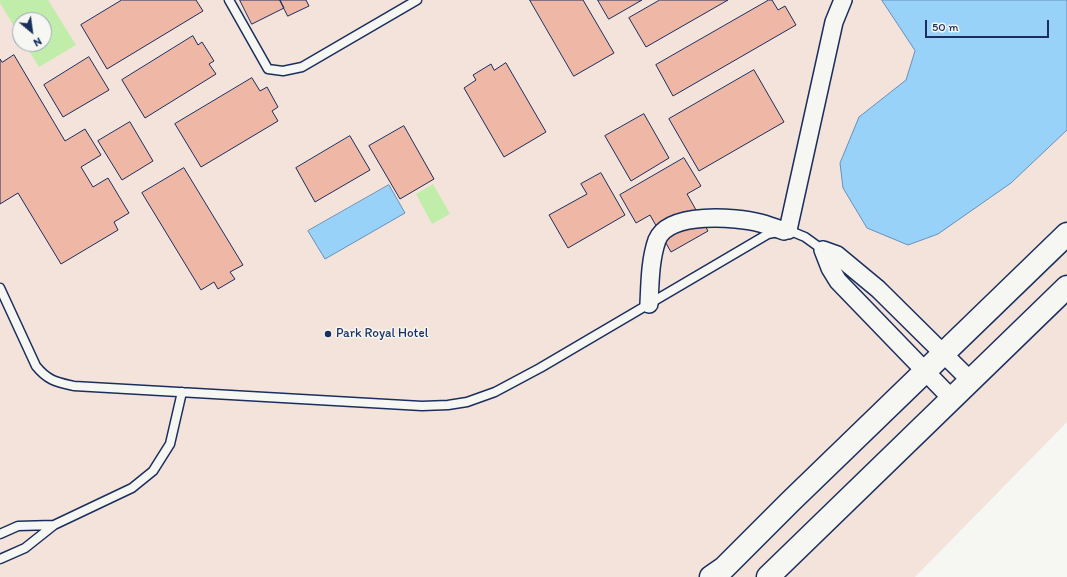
<!DOCTYPE html>
<html>
<head>
<meta charset="utf-8">
<style>
  body { margin:0 }
  #map { position:relative; width:1067px; height:577px; overflow:hidden; background:#f6f6f2; font-family:Itim,sans-serif }
  canvas { display:block }
  .north { position:absolute; left:12px; top:12px; width:40px; height:40px; box-sizing:border-box; background:#f6f6f2; border:1px solid #9ea6b7; border-radius:50%; rotate:151deg; font-size:11px; font-weight:700; line-height:16px; text-align:center; color:#1b2f5e }
  .north::after { content:''; display:block; margin:auto; width:14px; height:18px; background:#1b2f5e; clip-path:polygon(50% 0,100% 100%,50% 72%,0 100%) }
  .scale { position:absolute; left:925px; top:20px; width:124px; height:18px; box-sizing:border-box; border:2px solid #1b2f5e; border-top:0; padding-left:5px; font-size:12px; line-height:14px; white-space:nowrap; color:#1b2f5e; -webkit-text-stroke:3px #f6f6f2; paint-order:stroke }
</style>
</head>
<body>
<div id="map">
<canvas width="1067" height="577"></canvas>
<div class="north">N</div>
<div class="scale">50 m</div>
</div>
<script>
const g = document.querySelector('canvas').getContext('2d');
g.lineJoin = 'round';
function fill(path, color) { g.fillStyle = color; g.fill(path, 'evenodd'); }
function strokePath(path, color, width, dash) { g.strokeStyle = color; g.lineWidth = width; g.lineCap = dash ? 'butt' : 'round'; g.setLineDash(dash || []); g.stroke(path); }
function label(font, color, halo, rows, align = 'center') {
  g.font = font + ' Itim,sans-serif'; g.lineWidth = 3; g.setLineDash([]); g.textBaseline = 'middle'; g.strokeStyle = halo; g.fillStyle = color; for (const [text, x, y, turn = 0] of rows) {
    g.save(); g.translate(x, y); g.rotate((+turn || 0) * Math.PI / 180); g.textAlign = isNaN(turn) ? turn : align; if (halo) g.strokeText(text, 0, 0); g.fillText(text, 0, 0); g.restore();
  }
}
fill(new Path2D(`
  M0,0H1067V422L915,577H0ZM20,20H44V44H20Z`), '#f4e3db');
fill(new Path2D(`
  M0,0H48L76,45L39,67L25,44H44V20H20V36L0,3Z
  M433,184L450,214L432,224L416,194Z`), '#c1edaa');
const water = new Path2D(`
  M882,0H1067V130L1011,183L938,234L908,245L867,228L843,188L840,163L859,117L906,80L915,51Z
  M389,185L405,213L325,259L308,231Z`);
fill(water, '#99d2f9');
strokePath(water, '#6791bb', 1);
const building = new Path2D(`
  M122,0H196L203,11L107,69L81,25Z
  M240,0H280L284,8L252,24Z
  M280,0H306L309,6L288,16Z
  M530,0H583L614,53L574,76Z
  M598,0H642L609,19Z
  M660,0H728L646,47L629,18Z
  M769,0H772L778,10L785,6L796,25L673,96L656,65Z
  M193,36L198,45L202,42L214,61L209,64L216,74L145,118L122,80Z
  M14,55L65,141L85,129L101,155L81,167L93,187L108,178L129,213L114,222L118,230L61,264L18,193L0,204V59L2,62Z
  M89,57L109,90L63,117L44,85Z
  M506,63L546,132L504,157L464,88L476,80L473,75L491,64L494,70Z
  M754,70L784,122L699,171L669,119Z
  M252,78L260,91L267,87L278,107L272,111L278,121L201,167L175,124Z
  M644,114L669,158L631,181L605,136Z
  M130,122L153,161L122,180L98,141Z
  M404,126L434,179L400,199L369,146Z
  M350,136L370,170L315,202L296,168Z
  M684,158L701,186L687,194L708,231L671,252L650,215L636,223L620,195Z
  M184,168L243,265L230,272L235,279L218,289L214,282L201,290L142,193Z
  M601,173L625,215L568,248L549,215L587,194L581,184Z`);
fill(building, '#efb7a6');
strokePath(building, '#1b2f5e', 1);
const lane = new Path2D(`
  M229,0L268,69L283,71L302,67L417,0
  M0,288L36,366C48,381 57,382 74,386L422,406L448,405L467,402L495,392L540,368L768,234L788,230L805,237L823,250
  M0,534L18,526L54,525
  M0,559L25,548L54,525L132,488L153,471L170,444L182,392`);
const street = new Path2D(`
  M788,230L834,22L843,0
  M823,250L837,255L878,289L970,380
  M823,250L830,268L838,281L952,399
  M649,304C650,283 650,260 657,240C669,211 736,217 760,223C768,225 776,228 784,231`);
const secondary = new Path2D(`
  M711,577L724,568L790,502L1067,234
  M768,577L1067,287`);
strokePath(lane, '#1b2f5e', 11);
strokePath(street, '#1b2f5e', 20);
strokePath(secondary, '#1b2f5e', 25);
strokePath(lane, '#f6f6f2', 8);
strokePath(street, '#f6f6f2', 17);
strokePath(secondary, '#f6f6f2', 22);
for (const [x, y, r, color] of [
  [328,334,4,"#1b2f5e"]
]) { const dot = new Path2D(); dot.arc(x, y, r, 0, 2 * Math.PI); g.fillStyle = color; g.fill(dot); strokePath(dot, '#f6f6f2', 1.5); }
label('13px', '#1b2f5e', '#f6f6f2', [
  ["Park Royal Hotel",336,334]
], 'left');
</script>
</body>
</html>
